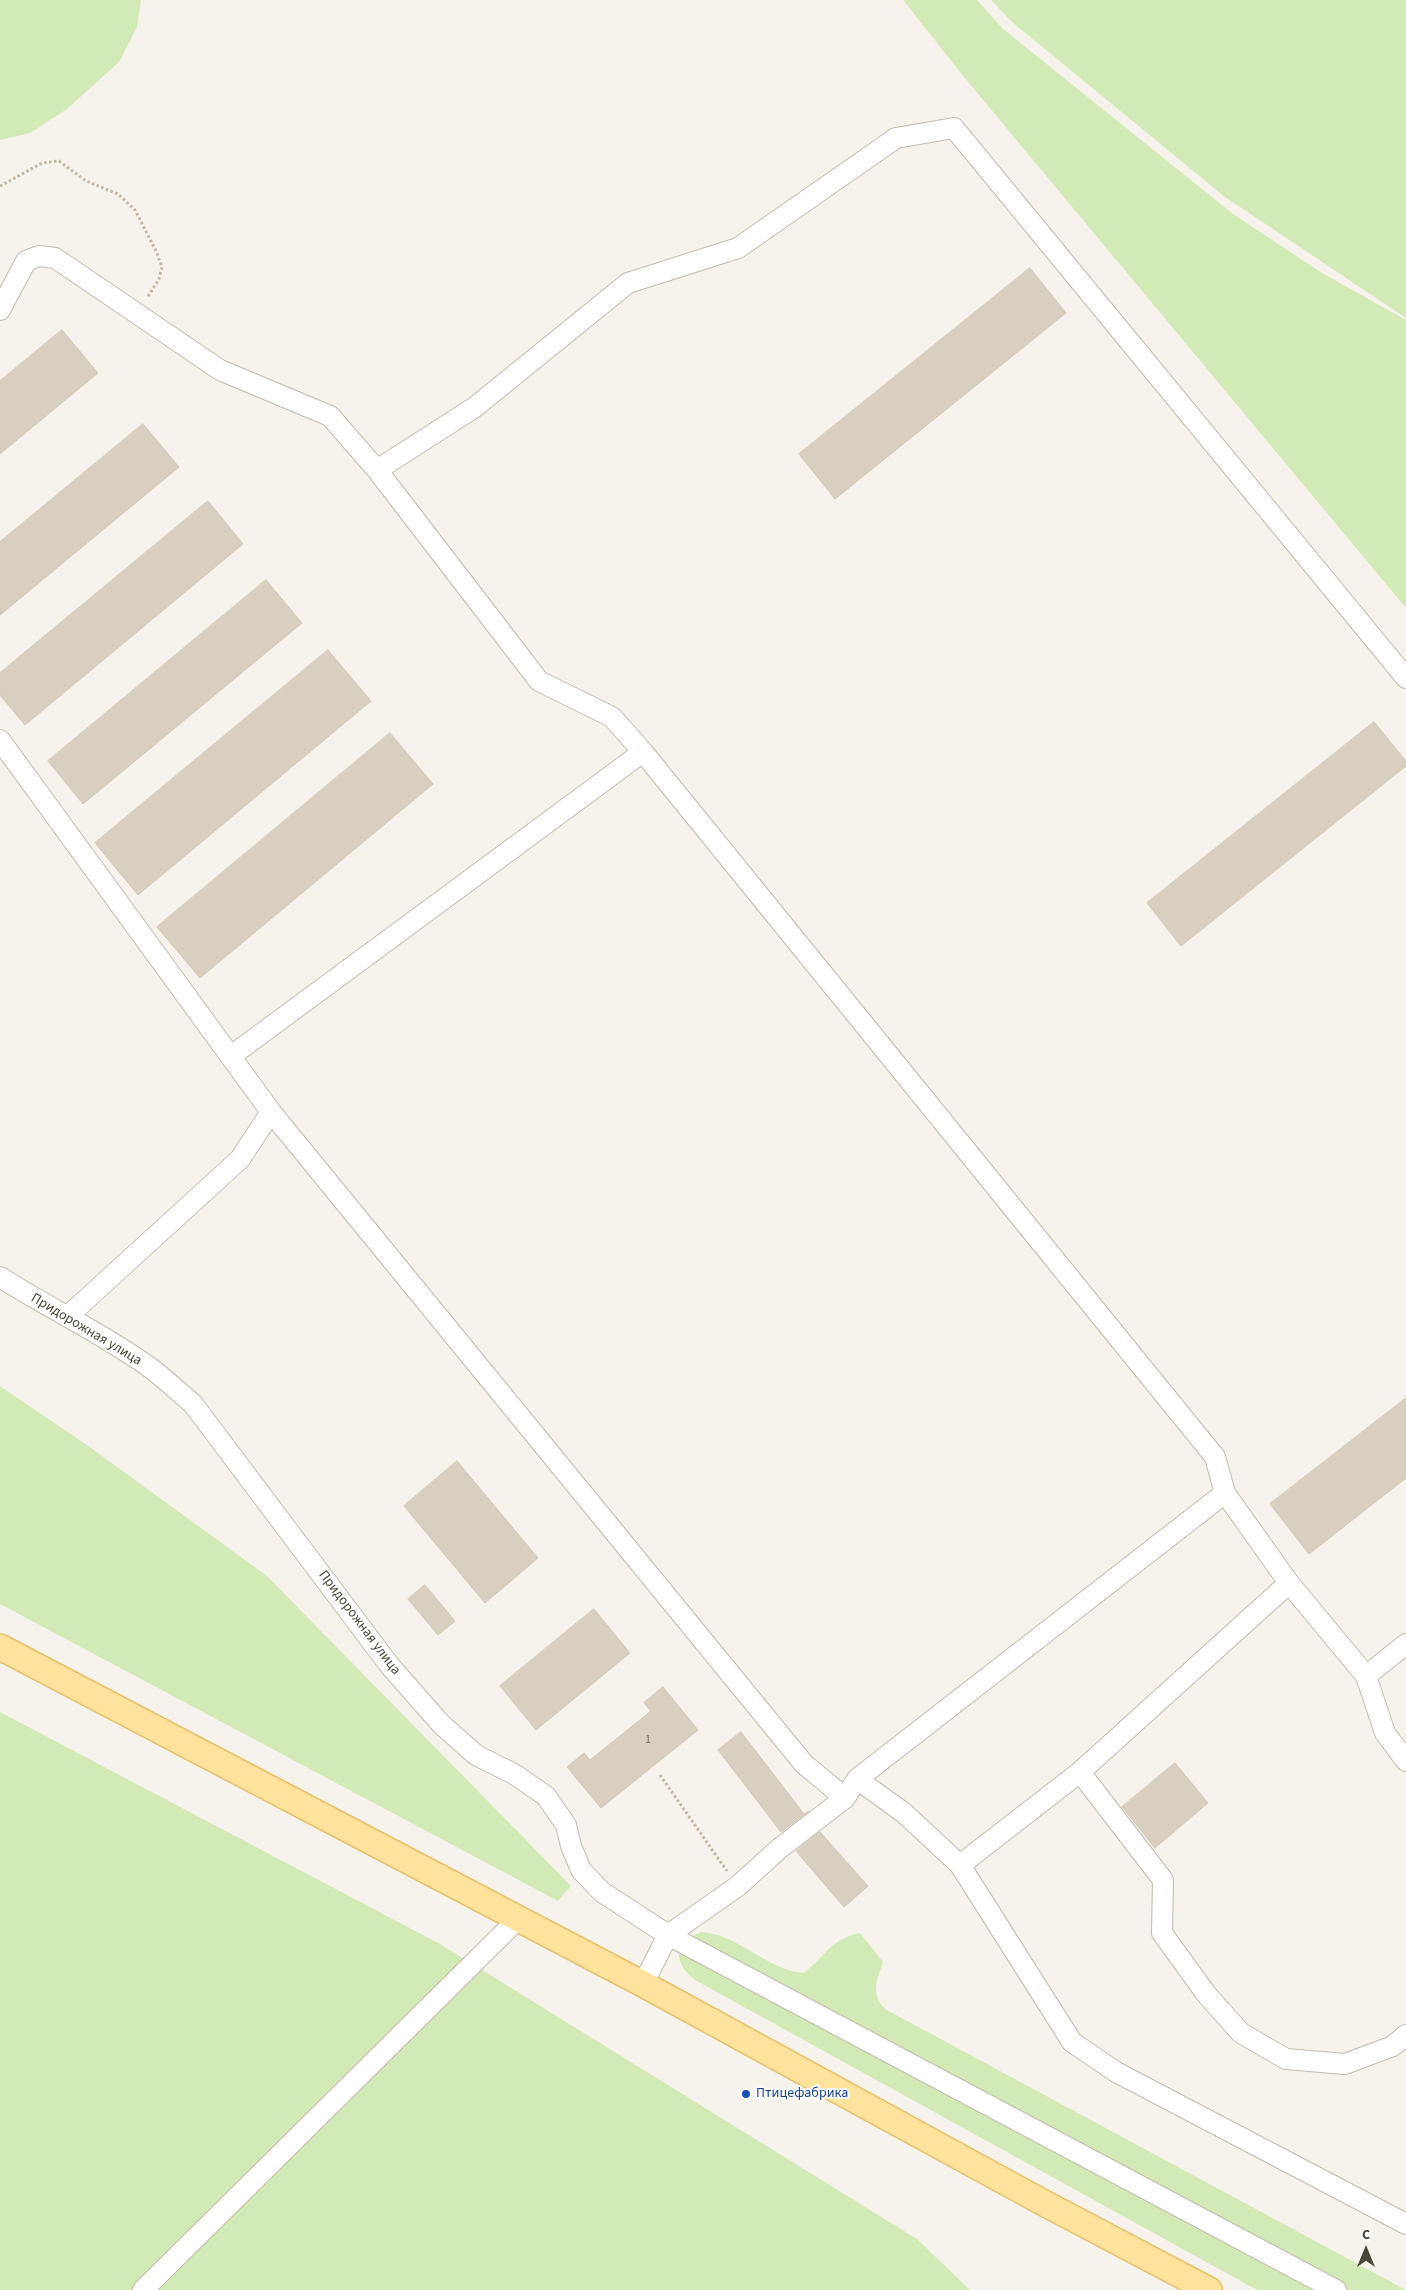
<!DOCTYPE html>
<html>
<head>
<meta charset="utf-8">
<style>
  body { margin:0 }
  #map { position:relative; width:1406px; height:2290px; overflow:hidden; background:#f6f3ec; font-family:"Source Sans 3",sans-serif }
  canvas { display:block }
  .north { position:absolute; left:1341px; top:2225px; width:50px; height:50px; -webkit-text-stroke:4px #fff; paint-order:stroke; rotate:0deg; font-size:14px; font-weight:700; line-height:20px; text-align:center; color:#4b4439 }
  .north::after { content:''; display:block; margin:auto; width:18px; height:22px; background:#4b4439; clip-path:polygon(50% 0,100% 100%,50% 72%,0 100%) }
</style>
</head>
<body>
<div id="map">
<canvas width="1406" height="2290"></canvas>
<div class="north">С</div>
</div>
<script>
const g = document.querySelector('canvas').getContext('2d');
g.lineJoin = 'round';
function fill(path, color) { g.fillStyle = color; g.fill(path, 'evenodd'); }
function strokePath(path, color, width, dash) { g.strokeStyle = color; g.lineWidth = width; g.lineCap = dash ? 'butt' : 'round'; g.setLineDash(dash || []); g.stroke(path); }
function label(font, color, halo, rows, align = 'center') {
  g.font = font + ' "Source Sans 3",sans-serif'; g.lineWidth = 4; g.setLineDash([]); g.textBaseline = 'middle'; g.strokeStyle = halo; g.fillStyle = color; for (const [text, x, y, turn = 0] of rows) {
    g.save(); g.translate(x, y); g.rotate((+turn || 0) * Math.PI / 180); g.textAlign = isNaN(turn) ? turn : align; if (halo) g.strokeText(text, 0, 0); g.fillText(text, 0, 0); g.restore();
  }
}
fill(new Path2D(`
  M0,0H141L137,27L119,62L67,109L30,133L0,140Z
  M903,0H977L1002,28L1233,214L1322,273L1406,320V608L964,77Z
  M991,0H1406V318L1225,197L1012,22Z
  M0,1386L91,1448L267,1576L571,1886L558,1901L0,1604Z
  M0,1712L440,1944L917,2239L970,2290H0Z
  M701,1932C738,1934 767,1970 803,1973C828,1956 826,1941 860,1933L883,1962C877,1981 870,1992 885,2009L1406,2290H1257L695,1980C673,1963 673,1943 701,1932Z`), '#d2eab5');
const building = new Path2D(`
  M1030,268L1066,313L835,499L799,454Z
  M62,330L98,373L0,454V381Z
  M143,424L179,467L0,615V542Z
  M208,501L243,544L25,725L0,695V673Z
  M266,580L302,623L83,804L48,761Z
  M328,650L371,701L138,895L95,843Z
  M1374,722L1406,761V766L1181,946L1147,903Z
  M390,733L433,784L200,978L157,927Z
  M1406,1398V1478L1309,1554L1270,1504Z
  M457,1461L538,1558L485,1603L404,1506Z
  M425,1585L455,1621L438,1635L408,1599Z
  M594,1609L630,1653L536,1730L500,1686Z
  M663,1687L698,1730L601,1808L567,1767L584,1753L590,1760L651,1711L644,1703Z
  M741,1732L804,1814L809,1811L781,1832L718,1750Z
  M1175,1763L1208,1803L1155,1848L1122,1807Z
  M820,1832L868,1886L844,1907L796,1851Z`);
fill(building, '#d8cfc1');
strokePath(building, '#d3c7b4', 1);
const minor = new Path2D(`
  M0,310L26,261L39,256L55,258L220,370L330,416L377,470L539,681L612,717L643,752L1215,1457L1225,1493L1289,1583L1366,1676L1385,1733L1406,1761
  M377,470L475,407L628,283L738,248L896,138L954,128L1406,678
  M0,740L271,1112L804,1764L845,1798
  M231,1056L643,752
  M0,1277C50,1309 104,1334 152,1369C166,1380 180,1393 193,1404L390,1666L441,1724L476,1755L514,1774L546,1796L566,1825L571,1846L581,1870L602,1892L668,1935L643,1984
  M68,1316L240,1159L271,1112
  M1225,1493L857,1779L845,1798L780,1848L738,1886L668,1935L1336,2290
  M1366,1676L1406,1644
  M1080,1772L1163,1880L1162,1933L1207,1995L1241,2033L1286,2059L1345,2064L1393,2046L1406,2035
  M857,1779L904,1813L960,1865L1072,2042L1116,2072L1406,2224
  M960,1865L1080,1772L1289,1583
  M143,2290L519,1918`);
const major = new Path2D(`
  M0,1647L643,1984L1044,2203L1209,2290`);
strokePath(minor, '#c2bbae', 22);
strokePath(major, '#e6c16a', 28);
strokePath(new Path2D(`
  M0,186L42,163L59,161L86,181L118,194L135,210L157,253L162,267L159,279L147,298
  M660,1775L727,1871`), '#c4b79f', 3, [2.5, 2.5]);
strokePath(minor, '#fff', 20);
strokePath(major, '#ffe39c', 25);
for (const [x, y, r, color] of [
  [746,2094,5,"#1a4fb4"]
]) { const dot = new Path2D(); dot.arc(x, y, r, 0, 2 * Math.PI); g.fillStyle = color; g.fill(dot); strokePath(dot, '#fff', 2); }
label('11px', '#6e675b', null, [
  ["1",648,1741]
]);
label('14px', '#4b4439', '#fff', [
  ["Придорожная улица",86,1330,31],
  ["Придорожная улица",359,1623,53]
]);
label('14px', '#164399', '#fff', [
  ["Птицефабрика",756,2094]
], 'left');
</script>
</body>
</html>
